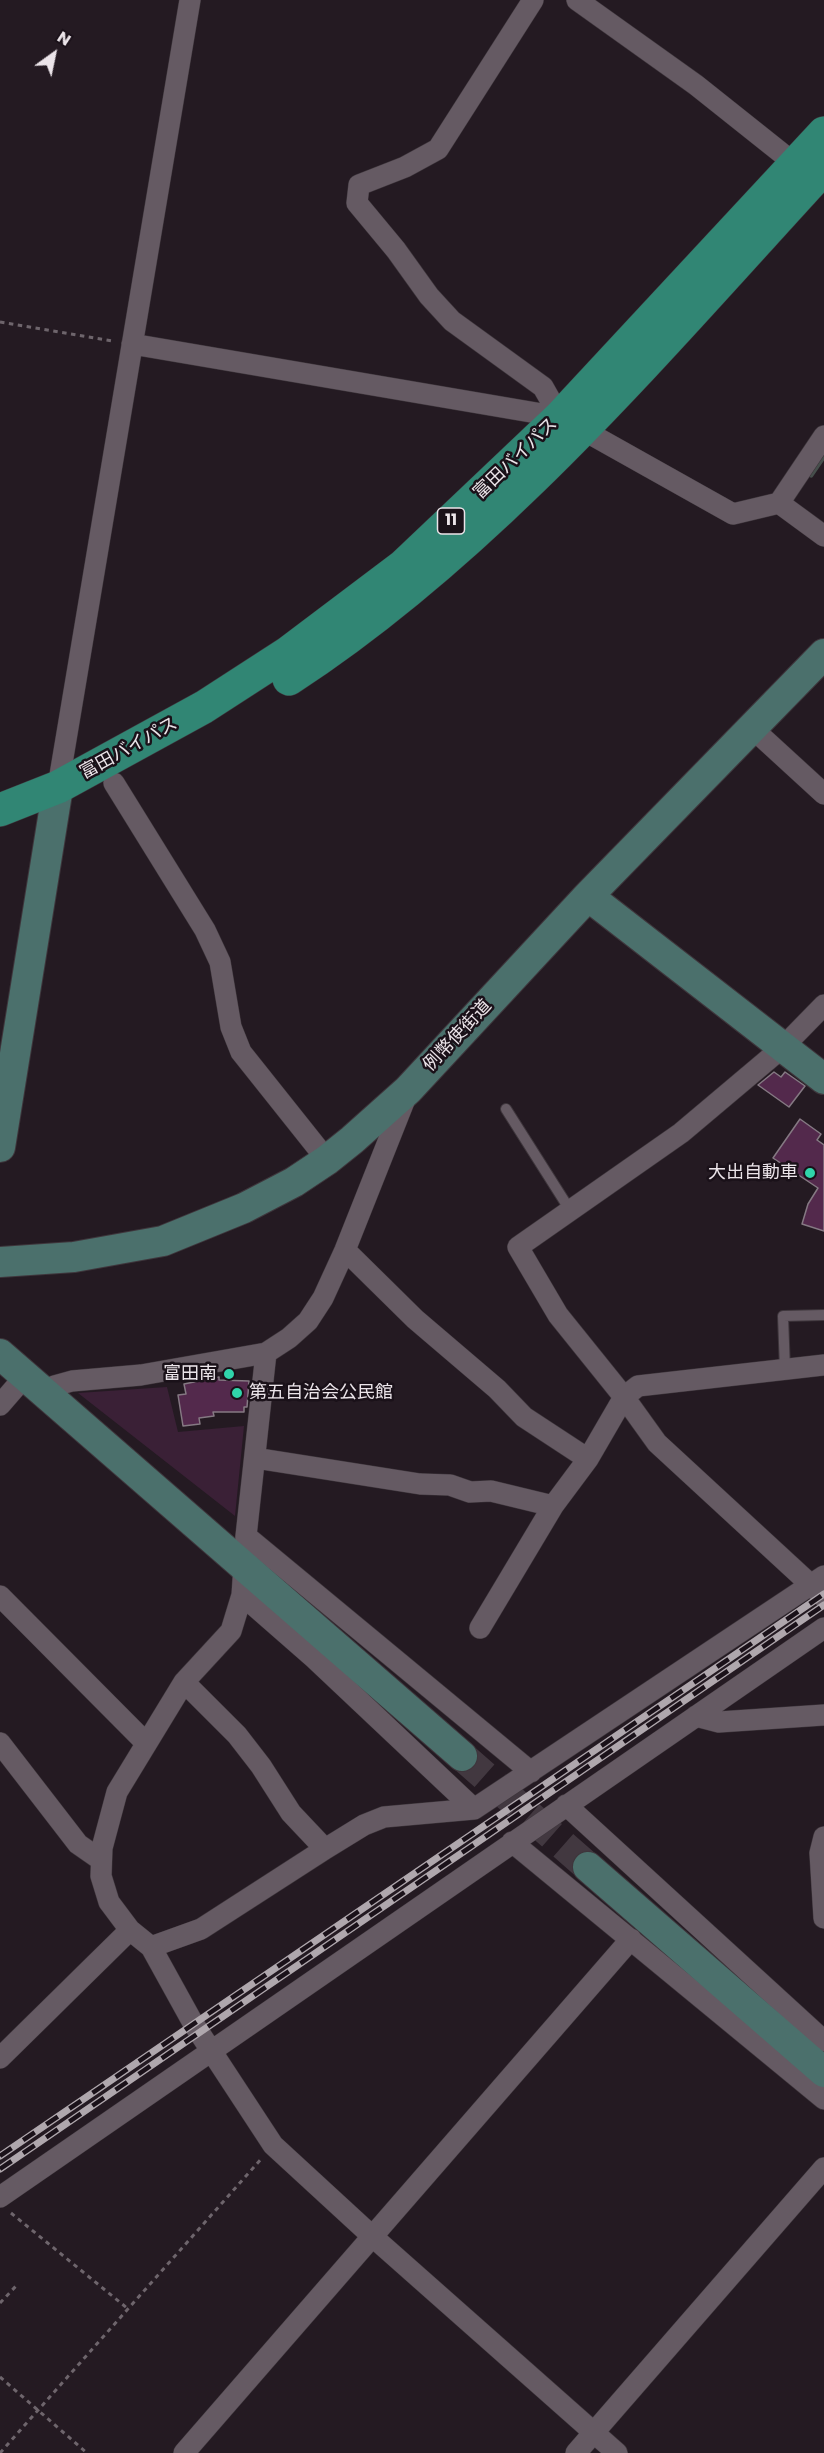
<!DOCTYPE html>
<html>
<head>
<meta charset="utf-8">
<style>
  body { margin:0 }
  #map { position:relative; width:824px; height:2453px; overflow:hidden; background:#241a22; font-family:Poppins,sans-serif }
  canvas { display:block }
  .north { position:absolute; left:24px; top:24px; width:60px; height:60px; -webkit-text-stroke:4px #1a1119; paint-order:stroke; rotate:33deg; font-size:16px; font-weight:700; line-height:24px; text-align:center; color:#ebe4e9 }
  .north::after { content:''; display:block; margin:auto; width:21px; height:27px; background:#ebe4e9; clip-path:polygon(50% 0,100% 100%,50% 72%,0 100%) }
</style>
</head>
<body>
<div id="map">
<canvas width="824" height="2453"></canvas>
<div class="north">N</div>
</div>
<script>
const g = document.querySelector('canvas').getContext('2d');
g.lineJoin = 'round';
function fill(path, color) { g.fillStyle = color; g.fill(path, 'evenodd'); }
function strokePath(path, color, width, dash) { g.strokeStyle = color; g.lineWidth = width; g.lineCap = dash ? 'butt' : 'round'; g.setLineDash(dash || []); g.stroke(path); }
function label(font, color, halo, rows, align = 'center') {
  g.font = font + ' Poppins,"Noto Sans JP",sans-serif'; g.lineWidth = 5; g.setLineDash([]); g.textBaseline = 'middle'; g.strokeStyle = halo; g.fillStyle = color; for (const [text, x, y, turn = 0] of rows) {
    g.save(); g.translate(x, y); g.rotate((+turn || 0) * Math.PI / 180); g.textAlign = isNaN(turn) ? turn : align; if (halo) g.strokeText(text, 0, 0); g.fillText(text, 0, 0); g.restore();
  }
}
fill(new Path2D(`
  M167,1387L178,1432L244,1426L235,1516L78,1393Z`), '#3a2036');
strokePath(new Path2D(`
  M811,475L824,456`), '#464f4c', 5);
const building = new Path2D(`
  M774,1072L781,1077L785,1072L805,1086L789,1107L758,1085Z
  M800,1119L821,1134L817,1140L824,1145V1231L802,1224L808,1204L818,1188L773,1158Z
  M219,1377V1380L249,1381L247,1407H244V1412H213L214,1416L199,1418L200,1424L183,1426L178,1395L186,1394L184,1384Z`);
fill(building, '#53294c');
strokePath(building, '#857983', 1.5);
strokePath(new Path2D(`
  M462,1756L588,1867`), '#423840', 30, [30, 15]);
const lane = new Path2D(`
  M506,1109L570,1210
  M785,1370L783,1316L824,1315`);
const street = new Path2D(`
  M533,0L438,149L405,167L359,185L357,203L396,250L429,296L452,321L543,387L560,417
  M577,0L696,85L804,171
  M132,344L560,417L733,514L779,503L824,436
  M779,503L824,536
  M752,728L824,794
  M114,783L205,930L220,962L231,1027L241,1052L327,1160
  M58,787L190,0
  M824,1005L783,1047L681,1133L518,1247L558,1315L624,1397L657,1443L824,1597
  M345,1250L415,1319L497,1389L524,1417L588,1459L624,1397L638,1386L824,1365
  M266,1353L246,1536L242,1595L231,1631L184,1682L117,1792L102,1848L101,1876L109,1902L130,1930L151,1947L201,1929L325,1849L364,1825L384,1817L474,1809L824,1576
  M46,1392L54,1386L72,1381L141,1375L266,1353L289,1338L308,1321L323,1298L345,1250L407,1094
  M0,1405L26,1375
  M255,1458L420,1484L450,1485L470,1492L491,1491L553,1506
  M246,1536L531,1772
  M242,1595L314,1658L474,1809
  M0,1596L146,1743
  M480,1628L553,1506L588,1459
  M184,1682L237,1735L261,1766L291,1813L325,1849
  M696,1716L719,1722L824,1715
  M0,1743L78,1844L101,1860
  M566,1805L824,2041
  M824,1837L820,1853L824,1918
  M512,1842L824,2099
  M151,1947L193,2023L273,2145L373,2237L617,2453
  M0,2058L130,1930
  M0,2197L824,1628
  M184,2453L631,1939
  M576,2453L824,2168`);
const secondary = new Path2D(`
  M588,896L824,1079
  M0,1147L58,787
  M0,1262L74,1257L163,1241L244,1208L294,1182L327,1160L352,1140L408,1090L588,896L824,654
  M0,1354L462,1756
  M588,1867L824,2072`);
const primary = new Path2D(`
  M289,679C493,546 660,346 824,168
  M0,810L58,787L204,707L289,652L403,566L560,417L824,133`);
strokePath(lane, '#3e363c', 12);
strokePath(street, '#3e363c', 22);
strokePath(secondary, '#3e363c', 32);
strokePath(primary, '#3e363c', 34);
strokePath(new Path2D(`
  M0,322L113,341
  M11,2213L127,2308
  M0,2303L16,2286
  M0,2377L87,2453
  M0,2453L262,2158`), '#6e656c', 3, [4.5, 4.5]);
strokePath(lane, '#655a63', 10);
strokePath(street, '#655a63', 21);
strokePath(secondary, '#4b706c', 30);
strokePath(primary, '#318674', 33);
const rail = new Path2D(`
  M0,2156L824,1594
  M0,2169L824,1605`);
strokePath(rail, '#afa7ad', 7);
strokePath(rail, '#1a1119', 4.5, [14]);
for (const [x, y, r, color] of [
  [810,1173,6,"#30d4aa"],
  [229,1374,6,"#30d4aa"],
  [237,1393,6,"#30d4aa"]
]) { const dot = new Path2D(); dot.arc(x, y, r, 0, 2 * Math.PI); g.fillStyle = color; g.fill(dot); strokePath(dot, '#1a1119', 2); }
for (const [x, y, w] of [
  [451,521,27]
]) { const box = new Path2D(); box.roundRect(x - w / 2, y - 13, w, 26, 4.5); g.fillStyle = '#1a1119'; g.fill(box); strokePath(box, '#ebe4e9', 1.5); }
label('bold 16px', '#ebe4e9', null, [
  ["11",451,521]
]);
label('18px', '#ebe4e9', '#1a1119', [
  ["富田バイパス",516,459,-44],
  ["富田バイパス",129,749,-29],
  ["例幣使街道",458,1036,-47]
]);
label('18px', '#ebe4e9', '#1a1119', [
  ["大出自動車",798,1173],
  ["富田南",217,1374],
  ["第五自治会公民館",249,1393,"left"]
], 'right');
</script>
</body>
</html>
